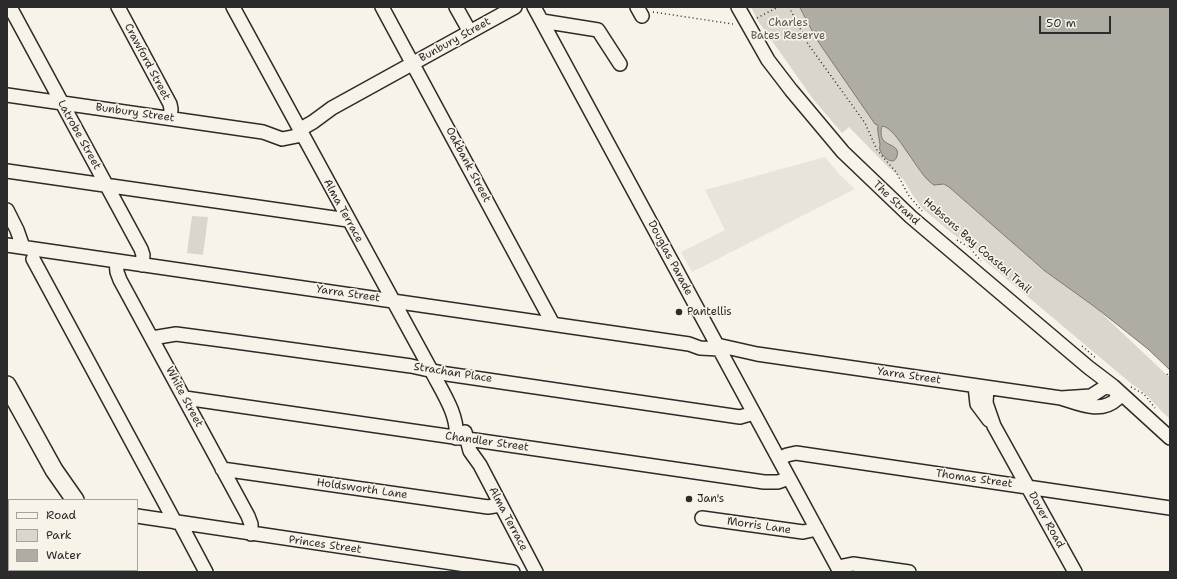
<!DOCTYPE html>
<html>
<head>
<meta charset="utf-8">
<style>
  body { margin:0 }
  #map { position:relative; width:1177px; height:579px; overflow:hidden; background:#f7f3e8; font-family:"Shantell Sans",sans-serif }
  canvas { display:block }
  .frame { position:absolute; inset:0; border:8px solid #2b2b2b; pointer-events:none }
  .legend { position:absolute; left:8px; top:499px; width:130px; height:72px; box-sizing:border-box; background:#f7f3e8; border:1px solid #a5a39c; margin:0; padding:5px 7px; list-style:none; font-size:12px; color:#2b2b2b }
  .legend li { display:flex; align-items:center; gap:8px; height:20px }
  .legend b { width:20px; border:1px solid #a5a39c }
  .scale { position:absolute; left:1039px; top:16px; width:72px; height:18px; box-sizing:border-box; border:2px solid #2b2b2b; border-top:0; padding-left:5px; font-size:12px; line-height:14px; white-space:nowrap; color:#2b2b2b; -webkit-text-stroke:3px #f7f3e8; paint-order:stroke }
</style>
</head>
<body>
<div id="map">
<canvas width="1177" height="579"></canvas>
<div class="frame"></div>
<ul class="legend">
<li><b style="height:5px;background:#f7f3e8"></b>Road</li>
<li><b style="height:11px;background:#dad6cc"></b>Park</li>
<li><b style="height:11px;background:#afaca4"></b>Water</li>
</ul>
<div class="scale">50 m</div>
</div>
<script>
const g = document.querySelector('canvas').getContext('2d');
g.lineJoin = 'round';
function fill(path, color) { g.fillStyle = color; g.fill(path, 'evenodd'); }
function strokePath(path, color, width, dash) { g.strokeStyle = color; g.lineWidth = width; g.lineCap = dash ? 'butt' : 'round'; g.setLineDash(dash || []); g.stroke(path); }
function label(font, color, halo, rows, align = 'center') {
  g.font = font + ' "Shantell Sans",sans-serif'; g.lineWidth = 3.5; g.setLineDash([]); g.textBaseline = 'middle'; g.strokeStyle = halo; g.fillStyle = color; for (const [text, x, y, turn = 0] of rows) {
    g.save(); g.translate(x, y); g.rotate((+turn || 0) * Math.PI / 180); g.textAlign = isNaN(turn) ? turn : align; if (halo) g.strokeText(text, 0, 0); g.fillText(text, 0, 0); g.restore();
  }
}
fill(new Path2D(`
  M825,157L840,175L855,189L692,272L681,252L725,230L705,190Z`), '#e8e4da');
fill(new Path2D(`
  M751,7H800L817,40L875,124L888,127L907,150L910,158L921,173L940,184H944L949,187L1045,271L1095,307L1170,378V419C1157,408 1148,393 1133,385L996,270L984,260L974,248L953,234L923,209L912,194L903,179L888,167L849,127L842,133L813,99L758,21Z
  M192,216L208,217L203,255L187,253Z`), '#dad6cc');
const water = new Path2D(`
  M800,7H1170V370L1148,349L1095,307L1045,271L949,187L944,184L934,185C917,175 897,127 882,126C881,130 880,137 884,141C889,146 900,146 897,156C894,167 882,157 880,150C879,147 880,147 880,144C879,137 877,132 878,125L875,124L817,40Z`);
fill(water, '#afaca4');
strokePath(water, '#7a7874', 1);
const minor = new Path2D(`
  M10,7L141,249L143,255L142,265
  M118,7L170,104L171,109L170,118
  M233,7L431,370C441,390 459,415 456,438
  M382,7L553,324
  M456,7L470,32
  M534,7L840,572
  M637,7L642,16
  M738,7L768,60L791,90L843,152L911,217L1088,367L1113,386L1170,438
  M542,21L598,30L620,64
  M7,95L263,132L282,139L302,135
  M299,130L313,122L332,108L515,7
  M7,171L348,220
  M7,210L17,230L23,247
  M7,245L689,344L700,348L719,349
  M33,259L175,522
  M116,261L117,272L120,280L248,516L251,524V534
  M152,338L176,334L229,341L411,366L447,374L740,417L754,413
  M717,345L757,354L1061,398C1080,404 1101,414 1117,399L1116,389L1105,387L1091,396L1061,398
  M975,386L977,404L989,420
  M987,388L986,403L994,426L1075,572
  M185,398L764,482H778L789,478
  M465,432L470,451L480,465L536,572
  M779,459L787,455L796,453L1170,508
  M222,469L488,507L501,505
  M137,516L513,572
  M702,518L803,532L817,529
  M180,523L206,572
  M838,567L853,564L909,572`);
const major = new Path2D(`
  M7,385L54,470L75,500
  M100,570L102,572
  M115,570L116,572`);
strokePath(minor, '#2b2b2b', 16);
strokePath(major, '#2b2b2b', 20);
strokePath(new Path2D(`
  M789,7L808,44L865,123L877,150L896,172L909,196L922,211
  M653,12L733,24
  M757,18L778,7
  M957,240L970,248L981,261
  M1082,346L1097,359
  M1167,374L1170,378
  M1131,387L1144,394L1155,408`), '#2b2b2b', 1.5, [1, 3]);
strokePath(minor, '#f7f3e8', 13);
strokePath(major, '#f7f3e8', 17);
for (const [x, y, r, color] of [
  [679,312,4,"#2b2b2b"],
  [689,499,4,"#2b2b2b"]
]) { const dot = new Path2D(); dot.arc(x, y, r, 0, 2 * Math.PI); g.fillStyle = color; g.fill(dot); strokePath(dot, '#f7f3e8', 1.5); }
label('11px', '#575653', '#f7f3e8', [
  ["Charles",788,23],
  ["Bates Reserve",788,36]
]);
label('11px', '#2b2b2b', '#f7f3e8', [
  ["Bunbury Street",455,40,-29],
  ["Crawford Street",147,62,62],
  ["Bunbury Street",135,113,8],
  ["Latrobe Street",79,135,61],
  ["Oakbank Street",468,165,62],
  ["The Strand",896,203,43],
  ["Alma Terrace",343,211,61],
  ["Hobsons Bay Coastal Trail",977,246,41],
  ["Douglas Parade",670,258,62],
  ["Yarra Street",348,294,8],
  ["Strachan Place",453,373,9],
  ["Yarra Street",909,376,8],
  ["White Street",184,397,62],
  ["Chandler Street",487,442,8],
  ["Thomas Street",974,479,8],
  ["Holdsworth Lane",362,489,8],
  ["Alma Terrace",508,519,62],
  ["Dover Road",1046,520,61],
  ["Morris Lane",759,526,8],
  ["Princes Street",325,545,8]
]);
label('11px', '#2b2b2b', '#f7f3e8', [
  ["Pantellis",687,312],
  ["Jan's",697,499]
], 'left');
</script>
</body>
</html>
